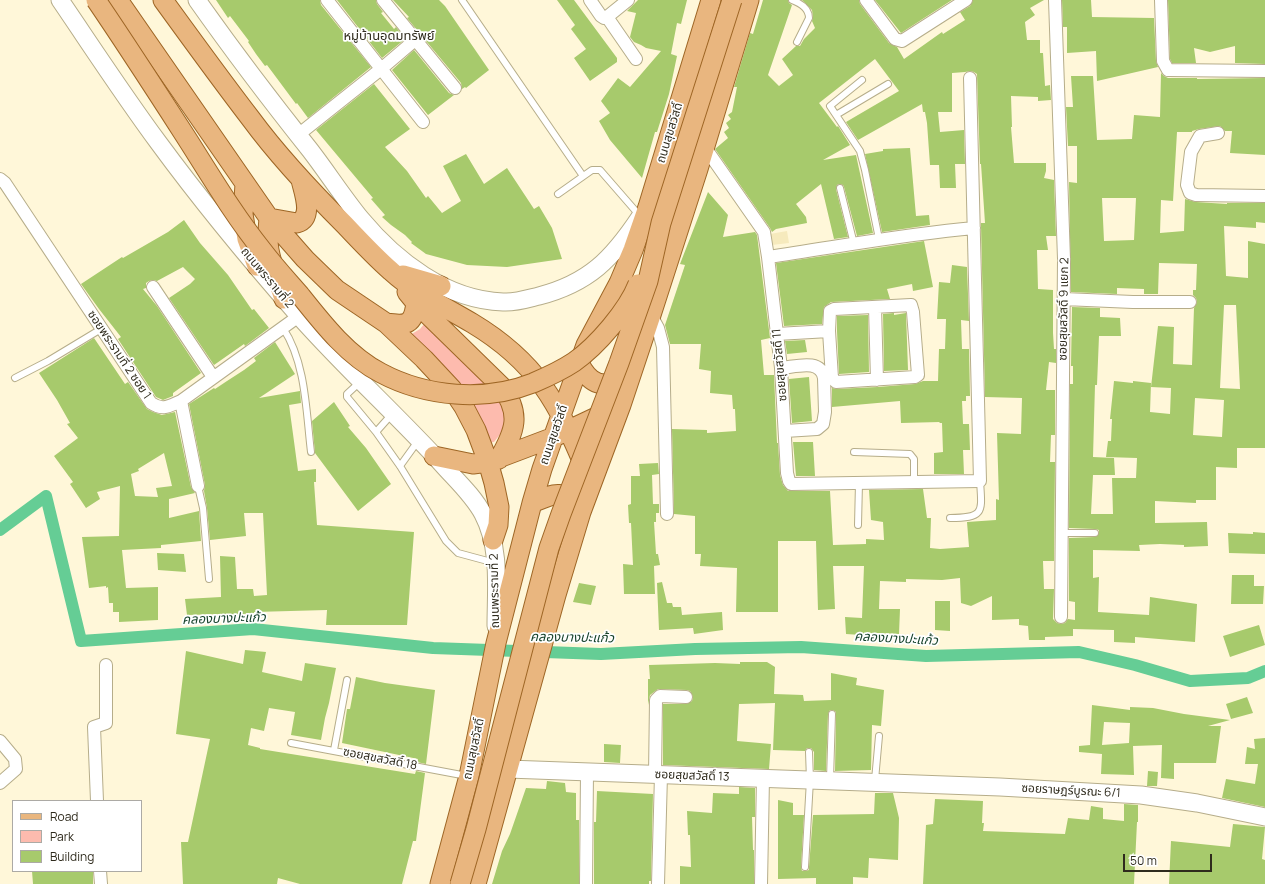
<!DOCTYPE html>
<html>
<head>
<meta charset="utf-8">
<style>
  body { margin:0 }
  #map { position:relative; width:1265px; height:884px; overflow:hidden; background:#fff7d9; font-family:Manrope,sans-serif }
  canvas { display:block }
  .legend { position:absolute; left:12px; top:800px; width:130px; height:72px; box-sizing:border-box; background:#fff; border:1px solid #acaaa5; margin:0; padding:5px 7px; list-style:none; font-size:12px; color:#2f2b1d }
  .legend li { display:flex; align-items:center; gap:8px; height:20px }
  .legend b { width:20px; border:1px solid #acaaa5 }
  .scale { position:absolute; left:1123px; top:854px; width:89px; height:18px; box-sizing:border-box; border:2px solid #2f2b1d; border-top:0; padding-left:5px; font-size:12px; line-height:14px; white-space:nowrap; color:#2f2b1d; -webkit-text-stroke:3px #fff; paint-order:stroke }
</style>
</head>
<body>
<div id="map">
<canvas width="1265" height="884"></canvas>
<ul class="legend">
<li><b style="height:5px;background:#e9b67f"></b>Road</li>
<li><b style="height:11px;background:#fdbbae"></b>Park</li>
<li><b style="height:11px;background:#a7ca6c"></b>Building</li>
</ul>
<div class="scale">50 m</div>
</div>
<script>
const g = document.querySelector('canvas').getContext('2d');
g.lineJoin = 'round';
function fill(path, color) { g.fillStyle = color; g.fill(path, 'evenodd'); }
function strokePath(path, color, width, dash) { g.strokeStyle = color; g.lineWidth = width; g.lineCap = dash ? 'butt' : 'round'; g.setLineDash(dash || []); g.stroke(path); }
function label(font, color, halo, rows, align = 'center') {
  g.font = font + ' Manrope,"Noto Sans Thai",sans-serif'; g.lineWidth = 3.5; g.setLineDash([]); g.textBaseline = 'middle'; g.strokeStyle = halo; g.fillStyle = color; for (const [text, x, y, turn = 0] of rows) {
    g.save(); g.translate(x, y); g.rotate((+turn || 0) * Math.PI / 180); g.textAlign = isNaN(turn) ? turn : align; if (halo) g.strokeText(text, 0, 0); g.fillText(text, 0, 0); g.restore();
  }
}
fill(new Path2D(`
  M787,231L789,243L772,245L770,234Z`), '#f6eabd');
fill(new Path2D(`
  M425,323L493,387L506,413L502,432L494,442L489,443L410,335L420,329Z`), '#fdbbae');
strokePath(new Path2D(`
  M0,530L46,496L81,641L253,629L433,648L601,654L695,649L801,647L926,656L1079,652L1135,665L1190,681L1248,678L1265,671`), '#65cd95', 12);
fill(new Path2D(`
  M216,0H320L321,5L371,67L308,118L297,103L296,104L267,65L265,66L256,54L248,42L249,41L230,16L228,18Z
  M337,0H376L377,4L383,12L381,13L394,29L396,27L405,39L382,58Z
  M393,0H439L445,6L489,70L466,88L465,87L462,89L461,83L407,18L409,17Z
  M557,0H574L617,58V62L590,81L574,58L586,49L571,29L575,25Z
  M638,0H687L681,24L677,23L671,54L677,56L669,94L657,132H655L642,178L610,140L599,121L610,113L601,101L618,78L630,87L661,51L646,48L641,45L642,44L641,45L634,42L630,37L636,13L627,11Z
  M763,0H788L789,3L792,5L768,75L779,86L793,75L782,59L796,46H800L804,39L815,28L812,21L813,17L812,10L802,0H859L860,4L889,43L897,47L904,59L942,32L943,34L965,20L960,12L970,6L973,0H1044L1030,8L1035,15L1025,22L1027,40H1040V53H1043L1045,86L1050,85L1051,100L1038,101V97L1011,96L1012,127H1011L1014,163H1046V171L1044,178L1054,180L1056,236H1046L1048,250H1037L1038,289L1053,290V333L1054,349H1056V363L1049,362L1046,390H1055V435H1051L1050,462H1055L1054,561H1043L1044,589H1054L1053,619L1057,623L1061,624L1065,623L1068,619L1075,620V602L1069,601V538L1095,537L1099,533V530L1095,529L1069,528L1070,384H1073V366H1071L1072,307L1100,308V317L1120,318L1121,336H1099L1097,385H1095L1093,457L1114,458L1115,475H1093L1091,514H1113L1112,478H1136L1137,458L1106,457L1108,441H1111L1112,419H1110L1114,381L1133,383V381L1151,383L1150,412L1170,414L1171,388L1151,387L1158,326L1174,327L1173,364L1192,365L1194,308L1197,302L1196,298L1193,295V290H1196L1197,264L1159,263L1158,294H1144V289L1117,288V294L1071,292L1069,182L1077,183V146H1068L1066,107H1073L1071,76H1093L1097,140L1132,139L1134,115L1160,117L1161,73L1164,76L1168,78H1197V79L1265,78V155L1230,153L1232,131H1225L1220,126L1199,129L1192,131V132H1177L1173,201L1161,200L1160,233L1184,231L1185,199L1196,202L1227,204V203H1265V223L1256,222V228L1224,226L1226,276L1248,278V241L1265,244V448H1237V468L1216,467V500H1196V503L1155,501V523L1207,522L1208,546L1184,547V545L1160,544L1139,545L1140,551L1093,550V578L1099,577L1098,612L1149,615L1150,597L1197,604L1195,642L1135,637V643L1114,642V630L1073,629V636L1045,637V640H1029L1028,626L1019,625V619L992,620V596L971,606L961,603L960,578L942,580L906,579V582L880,581L879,609H900L899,634L877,633V636L846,634L845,617L862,618L864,566H833L835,609L818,610L816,541H778V612H736L737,568L700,566L701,554H695V516L674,514L672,429L707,430V433L736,431L735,409H733L732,395L710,393L711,371L699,369L701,344H670L665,325L685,265L680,264L708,192L728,215L723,237L755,232L757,235L770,338L761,340L764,375H774L777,443H778L780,475L783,485L788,491H830L833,545L866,544V539L884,540L883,522L871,520L869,490L923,489L927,518H931L930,548L940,549L969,547L967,522L996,520V499L999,500L997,433L1021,434L1022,398L985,397L981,226V223H985L981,164H980L977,74L974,72L970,71L965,72L952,73V112H938L940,132L964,130L965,164H955L956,188H940L939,165H930L927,123L925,112H923L922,104L858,140L846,122L899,91L875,59L819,103L837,127L838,126L850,145L823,160L856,155L873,233L857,236L844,187L843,185L839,184L837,185L836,189L848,237L834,239L821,184L796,204L806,217L807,223L776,229L772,232L770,228L715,149L728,138L724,132L729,128L726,123L731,119L728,115L732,112L737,87H734L750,33L753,34ZM1102,198H1136L1134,240L1104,241ZM1224,305H1236L1240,389L1220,388ZM1195,398L1224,400L1222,437L1193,435Z
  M875,0H952L901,33Z
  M1062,0H1091L1092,17L1154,18L1156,61L1158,67L1097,81L1096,51L1067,53V27H1063Z
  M1168,0H1265V64L1235,63V46L1210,52L1194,48L1196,63H1172L1170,59Z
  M414,50L449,93L454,95L428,115L392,70Z
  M374,84L410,129L385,147L407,171L426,198L428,196L442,213L461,201L443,166L466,154L484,184L507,168L534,209L539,206L552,228L562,259L507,267L467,265L426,254L411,243L412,242L405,235L391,225L382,217L385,215L371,199L373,198L316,130Z
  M910,148L916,216L929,215L930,225L882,232L865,154L883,151V149Z
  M184,220L200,243L228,275L252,310L254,309L269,328L245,346L244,344L214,365L169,298L190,284L195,279L183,267L157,281L153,280L149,281L146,283V288L143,289L157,306L201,373L173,393V396L163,400L156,397L118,339L121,337L99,309L81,284L122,257L123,258L168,232Z
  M924,241L933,287L913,291L912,284L887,289L890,299L831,302L824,307L822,324L784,326L776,263Z
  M952,265L967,267L969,321L961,320L962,349H969L970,396H966V401H962L963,424H969L970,450H963L964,474H934V453L943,452L942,423H939L940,422L901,423L900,401L832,407V388L836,389L878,387L915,384L923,381H938L939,349H945L946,319H937L939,282L950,283Z
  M894,313V315L906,313L908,370L884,371L883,314Z
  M868,315L869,372L839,374L837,331V316Z
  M94,338L125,384L128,382L147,409L153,412L162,415L175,412L191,487L195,493L169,499V518L199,511L201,541L161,545V548L122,550L126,588L158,587V620L119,622V612H113V603H109L108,587L106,588V586L89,588L82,537L119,536L120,486L97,492L100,499L86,508L70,484L73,482L54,456L78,438L67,424L70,423L57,400L39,373ZM164,453L172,486L156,488L158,497L135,496L131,474L139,471L138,469Z
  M805,340L807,352L787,354L785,341Z
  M275,342L295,374L259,398L300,391L301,403L289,405L293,434L298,471L316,469V482H314L317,525L414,532L407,625H326L327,610L254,612V613L222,616V614L187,615L185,599L221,597L220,556L235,557L237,589H253L254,596L267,595L263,513H244L246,536L210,540L207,508L204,491L205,485L189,404L214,388L215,389L227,381L244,370L256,361L254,358Z
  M809,377L812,421L792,423L789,379Z
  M334,402L350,426L348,427L366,448L391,484L358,511L315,453L312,421Z
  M793,442H813L815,476H796Z
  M658,463L659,474L652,475L653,504H659V513H656V522H654L656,554H658L660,565L654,566L655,594H624L623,564L633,565L631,523H629L628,505L631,504V476H640L639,464Z
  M1253,532L1265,533V554L1229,553L1228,533L1253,534Z
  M157,553L184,554L186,572L158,570Z
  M1232,575H1254V586H1264L1263,604H1231Z
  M662,582L667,603H672L673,607H681L682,615L722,612L723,630L694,634L693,628L659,630L657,583Z
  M579,583L596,586L591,605L573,602Z
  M935,601H950V631L935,630Z
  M1259,625L1265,645L1230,657L1223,636Z
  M245,650L266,652L262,672L302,681L305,663L336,668L329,703L325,718L321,740L291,735L295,712L269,708L264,731L251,728L248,745L260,748V749L415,774L416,771L425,773L416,841H413L402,884H300L278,878L277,884H183L181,842H188L210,739L176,734L186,651L243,664Z
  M740,662H767L775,667L774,694L803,695L804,701L831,700V673L857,678L856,685L884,690L881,726L872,725L871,770L835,771L836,714V712L833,710H830L828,714L826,771L814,770V752L811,748H807L805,751L773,750L775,703L739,704L737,741L771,744L769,769L663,765V704H686L692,701L693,697L690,691L687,690L658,689L650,695L648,705V679H650L649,665L715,663L740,664Z
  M356,677L385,683L435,690L426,764L417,762L418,759L342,743L347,709H350Z
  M1247,697L1253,713L1231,719L1226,704Z
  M1092,705L1130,710V707L1153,708L1184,714L1230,720L1208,726H1221L1216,763H1174V779L1161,778L1162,745L1133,746L1134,775L1101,774L1102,754L1079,752V746L1090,745ZM1104,722L1130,723L1129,743L1102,745Z
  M1265,738V807L1222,798L1226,779L1255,784L1258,764H1245L1247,747L1255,749L1254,739Z
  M604,744L621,745L620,763L604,762Z
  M1148,771L1158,772L1157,786H1147Z
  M547,781L565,783L566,792L576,793V820H579V884H492L502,851L510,834L526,788L546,789Z
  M739,787L755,788V817H752L753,850H754V884H680V866L691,867L690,835H688L687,811L712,813L713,793L739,794Z
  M597,791L653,794L651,881H649V884H594V822H596Z
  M875,793H893L899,818L898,860L869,858L868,878L853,877V884H816V878L778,879V800L793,803V815H804L801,867L802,871H805L809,870V867L813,815L874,814Z
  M935,799L983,801L982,823H984L983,831L1065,834L1068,818L1089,820L1091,806L1103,808V819L1124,821V804L1138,805V822H1137L1134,884H923L926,825L933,824Z
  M1233,824L1265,827L1262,859L1265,860V884H1169L1171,841L1230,847Z
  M32,871H93V884H33Z`), '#a7ca6c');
const lane = new Path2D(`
  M462,0L583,176
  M792,0C800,3 809,8 809,18L797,42
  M836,115L830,106L862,80
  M840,188L854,244
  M558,194L592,170H600L640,216
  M879,239L865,170L860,151L836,115L888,84
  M283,328C306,363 306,411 311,452
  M15,378L48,361L101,329
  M360,382L347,394V397L376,432L400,466L446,541L458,553L495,563
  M376,432L392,414
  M854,452L910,454L914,459V482
  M400,466L418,441
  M198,486L203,508L209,579
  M950,518C985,518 982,512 980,481
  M858,525L859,483
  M1061,533H1095
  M291,743L467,776
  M334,750L347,680
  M830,779L832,714
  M875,780L879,736
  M805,867L810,780L809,752`);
const street = new Path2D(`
  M327,0L423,122
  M383,0L455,88
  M590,0L601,16L604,18L607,17L636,59
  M866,0L895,39L902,41L966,0
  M1055,0L1064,259L1061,617
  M1161,0L1163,61L1168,70L1265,71
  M607,17L628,0
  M1218,133L1200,136L1191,152L1187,185L1190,193L1196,195L1265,196
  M298,135L381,69L415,40
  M704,146L764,232L768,257L781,368L787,473L789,481L791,484L980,481L970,78
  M0,179L5,183L151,403C163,411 169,406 181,401L299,316
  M768,257C837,247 905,234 974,228
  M153,287L213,377
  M1064,299L1133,302H1190
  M911,305L913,312L918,375L915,377L836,382L832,378L829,331L830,311L834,309Z
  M875,307L877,380
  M651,315L658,328L663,347L667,514
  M777,334L829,331
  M781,368C795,367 821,358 824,378L825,412L823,424L817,429L785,431
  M181,401L198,486
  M0,741L15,759L16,769L0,783
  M655,775L656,700L660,696L686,697
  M97,801L94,727L106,723V665
  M100,871L101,884
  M586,884L587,772
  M658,884L661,775
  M761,884L763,778`);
const secondary = new Path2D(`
  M60,0C92,47 124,96 158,142C202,202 250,260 299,316C344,367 395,413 441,463C456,480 473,495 483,514C501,548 496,589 496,626
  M197,0C233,51 271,101 310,150C327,172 343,197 361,219C396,261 446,300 503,302C515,303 527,299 539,296C589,283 612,259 640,217
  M508,769L1000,787L1141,795L1197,803L1265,817`);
const primary = new Path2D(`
  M118,0L269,218L305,259L337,290L386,323L424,359L452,389L464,407L476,430L488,462L494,483L499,507L498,525L493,540
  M163,0C192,40 221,80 251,119C279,157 312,192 345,225C360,241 375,257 391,271C415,293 445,307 472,323C537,362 558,403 586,470
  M245,184L243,214L247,239L257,266
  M403,275L441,286
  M407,292L416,303L501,386C522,414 515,431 499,459
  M284,299C279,283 272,267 269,250C267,239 268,228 269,218L297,223C314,218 304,193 301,180
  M386,323C407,326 413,325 416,303
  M579,363C591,387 603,387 626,380
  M434,456L473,464L488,462L554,437L609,411
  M532,503C553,494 563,487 579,509
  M440,884L469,776L496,643L532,503L542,469L586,345L619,283L633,250L648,207L711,0
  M476,884L556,595L581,512L621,405L651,315L698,169L749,0`);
strokePath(lane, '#b6ad8a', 8);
strokePath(street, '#b6ad8a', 14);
strokePath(secondary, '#b6ad8a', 19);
strokePath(primary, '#9e6625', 21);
strokePath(lane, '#fff', 6);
strokePath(street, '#fff', 12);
strokePath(secondary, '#fff', 17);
strokePath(primary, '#e9b67f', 19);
const primaryBridge = new Path2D(`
  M96,0C126,44 155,89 184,134C209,173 233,214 262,250C274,266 287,280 300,295C323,324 348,356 381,373C426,397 485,402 533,383C547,377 562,370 574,362C597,346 628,310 638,284
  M460,884L476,829L549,548L561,514L619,363L648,281L661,223L732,0`);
strokePath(primaryBridge, '#9e6625', 21, []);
strokePath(primaryBridge, '#e9b67f', 19);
label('12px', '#2f2b1d', '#fff', [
  ["ถนนสุขสวัสดิ์",670,133,-73],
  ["ถนนพระรามที่ 2",267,278,50],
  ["ซอยสุขสวัสดิ์ 9 แยก 2",1064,309,-89],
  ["ซอยพระรามที่ 2 ซอย 1",119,355,56],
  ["ซอยสุขสวัสดิ์ 11",780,365,-95],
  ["ถนนสุขสวัสดิ์",554,435,-71],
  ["ถนนพระรามที่ 2",495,591,-91],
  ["ถนนสุขสวัสดิ์",474,749,-78],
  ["ซอยสุขสวัสดิ์ 18",380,759,11],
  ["ซอยสุขสวัสดิ์ 13",692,776,2],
  ["ซอยราษฎร์บูรณะ 6/1",1071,791,3]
]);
label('13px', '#2f2b1d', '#fff', [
  ["หมู่บ้านอุดมทรัพย์",389,36]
]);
label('italic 13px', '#17432c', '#fff', [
  ["คลองบางปะแก้ว",224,619,-2],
  ["คลองบางปะแก้ว",572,638,1],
  ["คลองบางปะแก้ว",896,639,3]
]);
</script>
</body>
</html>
